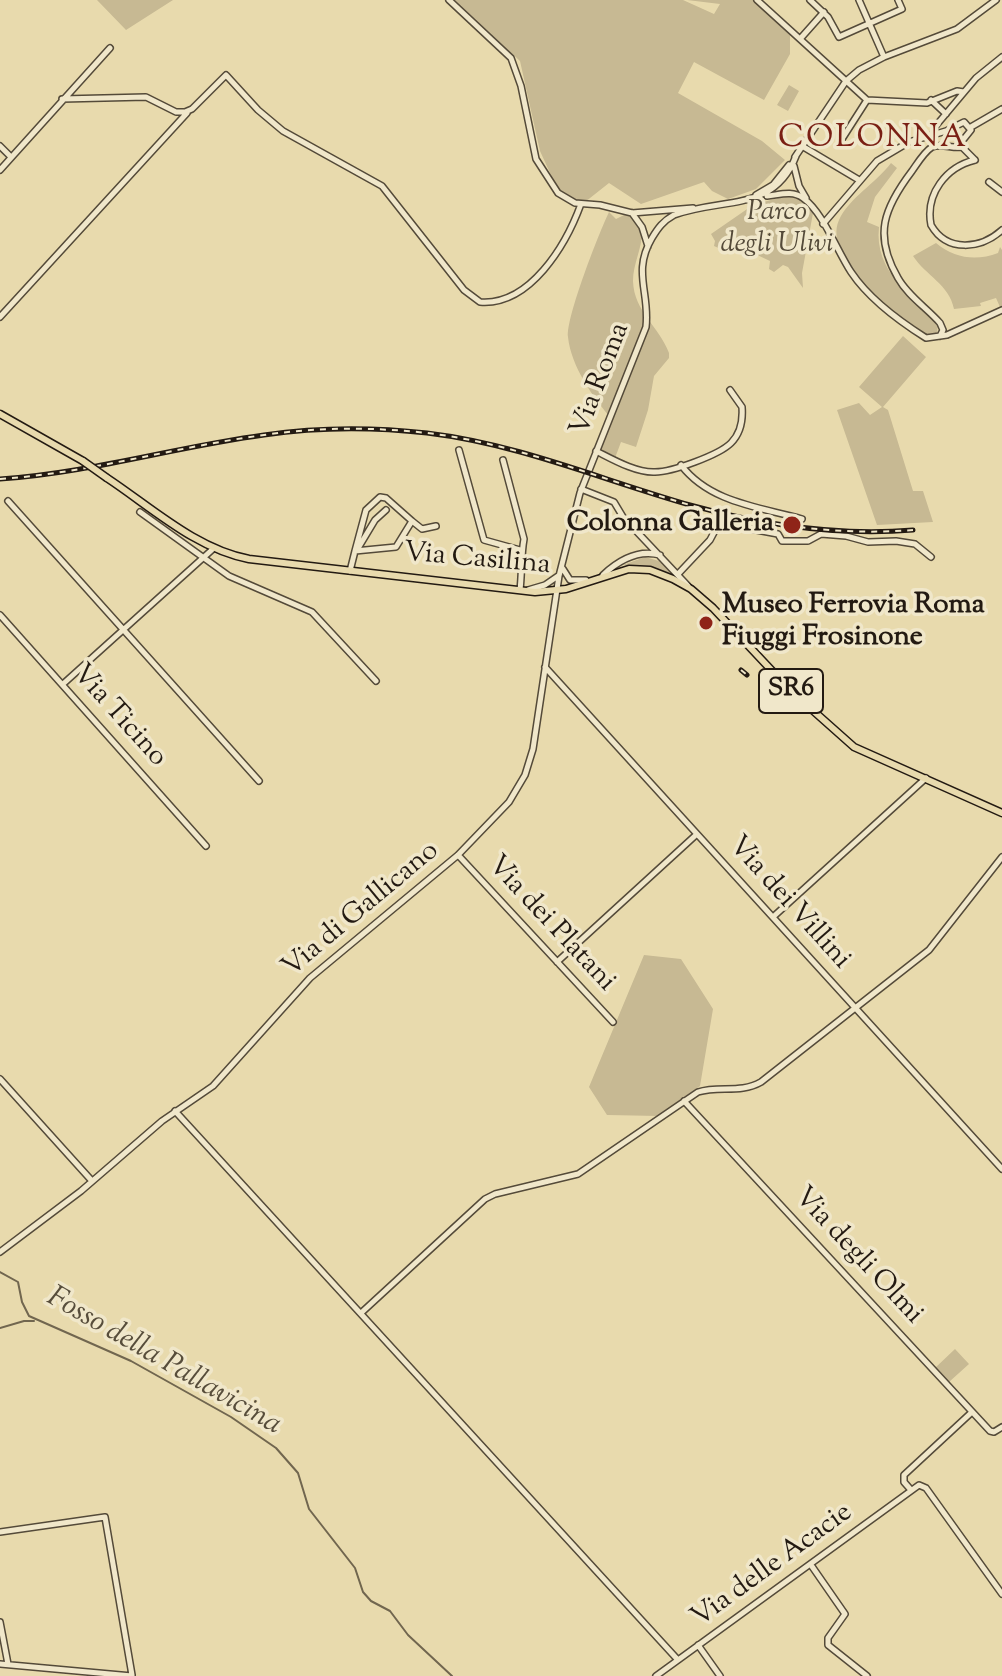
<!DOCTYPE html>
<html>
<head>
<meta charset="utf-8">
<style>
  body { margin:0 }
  canvas { display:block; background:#e8daad }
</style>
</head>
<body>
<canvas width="1002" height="1676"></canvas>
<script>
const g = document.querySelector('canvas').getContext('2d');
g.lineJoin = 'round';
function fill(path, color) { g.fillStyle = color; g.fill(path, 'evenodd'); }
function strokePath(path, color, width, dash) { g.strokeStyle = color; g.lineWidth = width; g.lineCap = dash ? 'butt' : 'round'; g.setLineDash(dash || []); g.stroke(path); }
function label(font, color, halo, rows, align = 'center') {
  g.font = font + ' "Sorts Mill Goudy",serif'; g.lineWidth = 7; g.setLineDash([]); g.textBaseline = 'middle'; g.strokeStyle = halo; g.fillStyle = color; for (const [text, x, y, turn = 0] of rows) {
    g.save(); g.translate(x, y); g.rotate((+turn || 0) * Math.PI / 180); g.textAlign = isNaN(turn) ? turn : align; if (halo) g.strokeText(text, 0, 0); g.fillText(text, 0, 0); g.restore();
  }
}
fill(new Path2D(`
  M97,0H173L126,30Z
  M454,0H683L714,14L720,4L687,0H757L790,30V54L764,100L694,62L678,93L762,141L785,160L756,189L728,199L712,191L704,182L641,204L609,183L585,202L567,198L556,186L540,151L520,61Z
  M789,85L799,91L788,111L777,105Z
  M891,163L897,168L875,197L867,222L879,227C874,271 911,295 938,324L937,334L930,337C902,322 821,258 839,220C849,198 876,183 891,163Z
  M785,196L801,198L813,213L802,273L803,288L788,267L783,265L774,272L769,269L770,261L753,253L749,256L733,250L729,253L714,246L715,241L711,234L753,205Z
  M609,212L616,219L626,214L637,220L642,232C642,249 633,264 633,281C634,312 659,326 669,353V358L654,376L648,410L636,447L621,442L615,458L599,450L612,419C593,398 571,366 568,337C566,317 599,233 609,212Z
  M936,243C955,259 977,261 998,253L1000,247L1002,250V307H1000L996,298L980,303L981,306L954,309C949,284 926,276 913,256Z
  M903,336L926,357L883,407L888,410L913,491H923L933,522L877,525L837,410L859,403L870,415L882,407L859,387Z
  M645,557L659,561L677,577L645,566L623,565Z
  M644,955L681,959L713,1009L700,1086L659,1116L607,1115L589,1087Z
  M955,1349L969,1364L949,1382L935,1368Z`), '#c7b993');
strokePath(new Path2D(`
  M0,1272L18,1282L22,1302L29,1316L131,1361L231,1417L276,1448L298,1473L309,1509L355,1568L363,1592L371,1601L390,1611L408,1635L452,1676
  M0,1328L24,1321H34`), '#71664f', 2);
strokePath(new Path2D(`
  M720,517L722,507`), '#c1b48e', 5, [5, 2.5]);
const minor = new Path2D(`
  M449,0L511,58L521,86L536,159L558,193L575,203L600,205L632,213L693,208
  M757,0L867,100L927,103L957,91L964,92
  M810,0L828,17L839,37L902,9L898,0
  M859,0L884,57
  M800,39L824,12
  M62,99L146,97L176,112H185L192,109L226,75L258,110L283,131L382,186L464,290L480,302C530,306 566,245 581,204
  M931,100L946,114
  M971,127L1002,109
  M934,135V128L976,78L1002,57
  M842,139L867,100
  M0,146L11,157
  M802,146L859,180
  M962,147L975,160
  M795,157L846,81L859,70L884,57L957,29L996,0
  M975,160C946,167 925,194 931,225C947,253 981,249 1002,230
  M794,166L799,186L806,198
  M0,170L110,48
  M989,182L1002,192
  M756,195L773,185L789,165
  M767,196C779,195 792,190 803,198C823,212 837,251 851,272C869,299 899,321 926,338L947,335L1002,310
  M632,213L642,227L648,246
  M823,224L877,161L909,142L946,131L964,122L971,130L963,140L962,147
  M0,317L187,113
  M940,336L943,330L940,323C927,308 908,296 898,278C873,235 884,208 912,171C917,164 924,152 932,147C941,143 953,149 962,147
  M459,450L484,540L520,550
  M596,451C612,459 636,473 655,472C672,472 719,455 731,443C740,434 743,420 742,407L730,390
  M503,460L524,539C521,555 522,573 520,590
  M681,465C710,503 760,507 802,519
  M581,489L614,502L623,517L688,586
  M8,501L259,781
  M140,512L229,576L312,612L376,681
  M412,521L422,529L436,526
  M357,550L375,520L386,510
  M563,569L570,580H586
  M350,571L355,551L396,547L412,521L386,498L380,497L366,510L355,551
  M679,573L710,540L719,523L778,534L782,541H808L821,534L846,536L868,542L896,541L915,544L931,557
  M603,575C619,560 638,549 660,555
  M528,590L545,585L558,576
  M0,615L206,846
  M545,667L1002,1169
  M63,684L214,548
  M458,855L613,1022
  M773,917L926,778
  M557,962L697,834
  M0,1079L92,1181
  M684,1101L990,1431L994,1432L1002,1427
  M175,1111L678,1660
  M0,1252L81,1191L162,1121L213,1086L310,978L458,855L509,802L525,775L533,749L559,576L580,493L646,327C650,292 632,272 652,238C658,228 663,221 674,215C722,197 774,213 796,156
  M361,1313L485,1199L495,1194L578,1174L698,1092C719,1085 740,1094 761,1082L929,950L1002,857
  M911,1490L904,1482V1475L972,1412
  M0,1532L105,1517L132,1675
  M811,1565L845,1614L828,1638V1645L867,1676
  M0,1622L8,1664
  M698,1645L720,1676
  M0,1664L132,1676
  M656,1676L919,1485L926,1488L1002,1594`);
const major = new Path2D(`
  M0,414L83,461
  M107,478C151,507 196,549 249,559L535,592L566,589L629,569L650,570L673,579L691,589L713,608L791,691L854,747L1002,813`);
strokePath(minor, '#544a39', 8);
strokePath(major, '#231a12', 9);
strokePath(minor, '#f0e7ca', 5);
strokePath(major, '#e8daad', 6);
const rail = new Path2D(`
  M0,479C89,473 175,447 264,435C318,427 373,427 427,433C519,444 602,480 690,505C762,525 839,536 913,530
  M741,670L747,675`);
strokePath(rail, '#231a12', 5);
strokePath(rail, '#f0e7ca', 2, [6]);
const majorBridge = new Path2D(`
  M83,461L107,478`);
strokePath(majorBridge, '#231a12', 9, []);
strokePath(majorBridge, '#e8daad', 6);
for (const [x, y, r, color] of [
  [792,525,10,"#8f2418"],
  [706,623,8,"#8f2418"]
]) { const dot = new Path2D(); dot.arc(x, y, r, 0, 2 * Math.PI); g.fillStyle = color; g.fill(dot); strokePath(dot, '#f0e7ca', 3); }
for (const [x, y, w] of [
  [791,691,64]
]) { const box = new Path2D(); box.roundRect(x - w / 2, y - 22, w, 44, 6); g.fillStyle = '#f0e7ca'; g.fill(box); strokePath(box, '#231a12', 2); }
label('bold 26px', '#231a12', null, [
  ["SR6",791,691]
]);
label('italic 28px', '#544a39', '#f0e7ca', [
  ["Parco",777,214],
  ["degli Ulivi",777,246]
]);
label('28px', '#231a12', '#f0e7ca', [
  ["Via Roma",602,380,-69],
  ["Via Casilina",477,561,5],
  ["Via Ticino",118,717,48],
  ["Via dei Villini",788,904,48],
  ["Via di Gallicano",362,911,-40],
  ["Via dei Platani",550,925,47],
  ["Via degli Olmi",857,1257,47],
  ["Via delle Acacie",773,1567,-36]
]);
label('bold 28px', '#231a12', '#f0e7ca', [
  ["Colonna Galleria",774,525],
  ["Museo Ferrovia Roma",722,607,"left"],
  ["Fiuggi Frosinone",722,639,"left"]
], 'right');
label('italic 30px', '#574d3b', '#f0e7ca', [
  ["Fosso della Pallavicina",163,1363,30]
]);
g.letterSpacing = '2px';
label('32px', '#7a1f14', '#f0e7ca', [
  ["COLONNA",873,141]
]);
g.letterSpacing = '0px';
</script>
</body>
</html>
